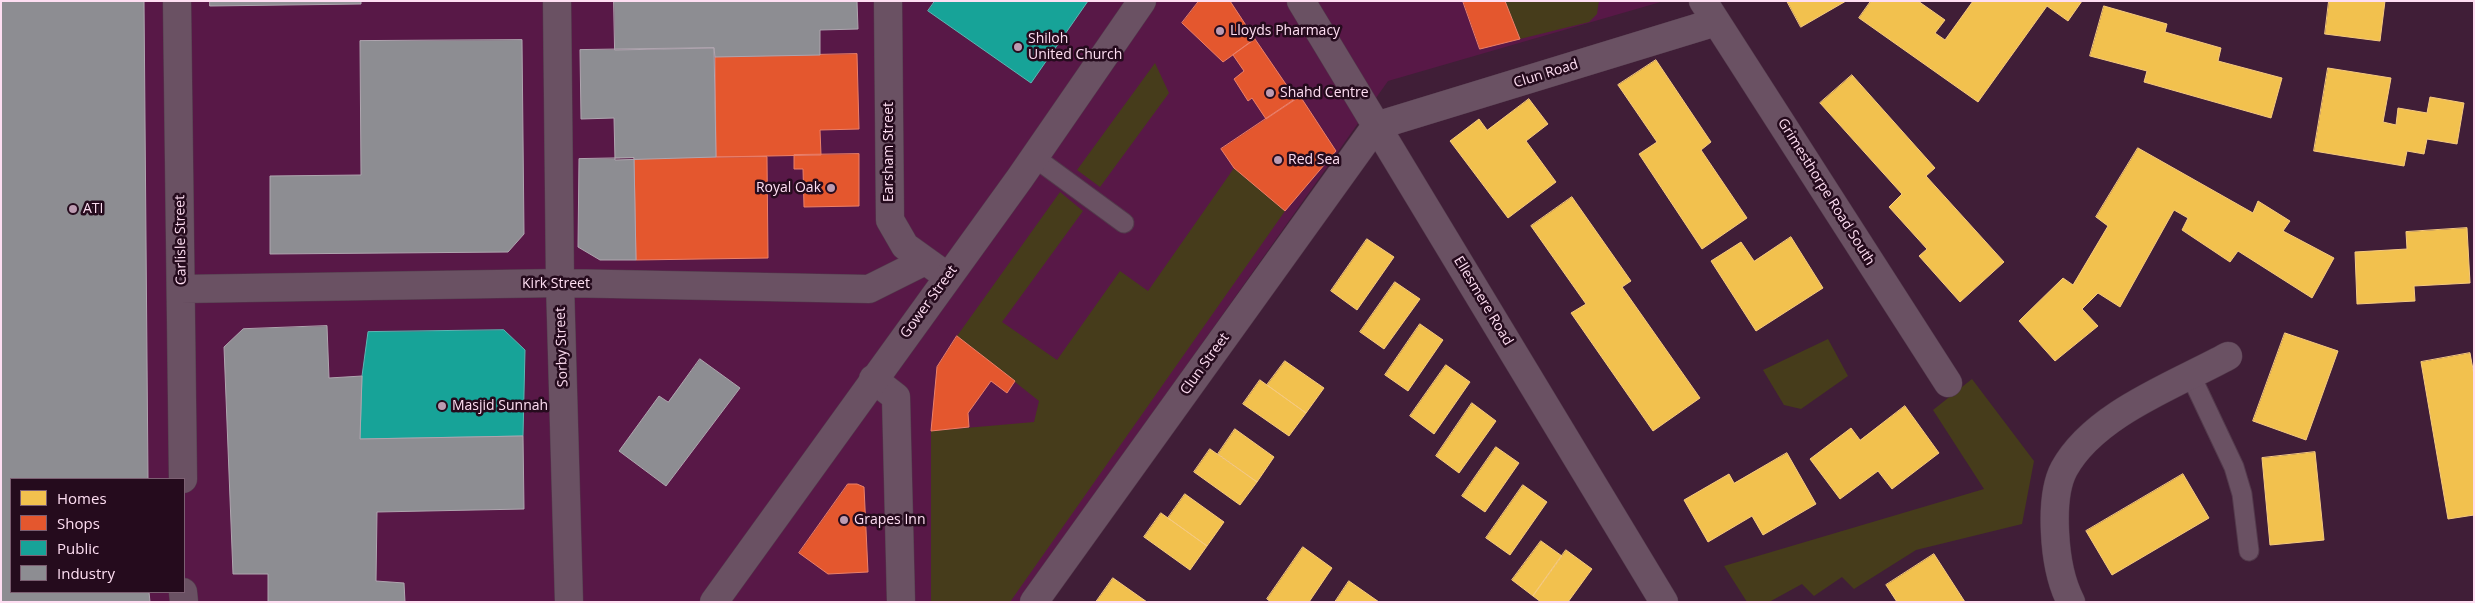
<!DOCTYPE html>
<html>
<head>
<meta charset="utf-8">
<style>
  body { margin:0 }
  #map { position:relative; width:2475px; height:603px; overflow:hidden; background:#401e37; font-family:"Open Sans",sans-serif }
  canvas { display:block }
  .frame { position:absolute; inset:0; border:2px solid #fedef2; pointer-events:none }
  .legend { position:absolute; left:10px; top:478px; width:175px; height:115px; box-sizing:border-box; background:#250b1d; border:1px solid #7c5f72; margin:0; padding:6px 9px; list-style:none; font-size:15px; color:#fedef2 }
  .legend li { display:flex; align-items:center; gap:10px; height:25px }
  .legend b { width:25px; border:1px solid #7c5f72 }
</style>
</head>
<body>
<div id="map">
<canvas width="2475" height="603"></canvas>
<div class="frame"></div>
<ul class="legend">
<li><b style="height:14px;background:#f2c14e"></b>Homes</li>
<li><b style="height:14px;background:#e4572e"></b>Shops</li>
<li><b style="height:14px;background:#17a398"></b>Public</li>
<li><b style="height:14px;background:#8d8d92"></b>Industry</li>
</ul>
</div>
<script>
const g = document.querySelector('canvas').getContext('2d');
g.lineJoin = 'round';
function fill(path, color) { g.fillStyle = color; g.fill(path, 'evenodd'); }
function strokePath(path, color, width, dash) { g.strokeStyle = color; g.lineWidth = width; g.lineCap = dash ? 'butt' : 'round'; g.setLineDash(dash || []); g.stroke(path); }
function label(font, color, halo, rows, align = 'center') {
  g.font = font + ' "Open Sans",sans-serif'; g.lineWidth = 5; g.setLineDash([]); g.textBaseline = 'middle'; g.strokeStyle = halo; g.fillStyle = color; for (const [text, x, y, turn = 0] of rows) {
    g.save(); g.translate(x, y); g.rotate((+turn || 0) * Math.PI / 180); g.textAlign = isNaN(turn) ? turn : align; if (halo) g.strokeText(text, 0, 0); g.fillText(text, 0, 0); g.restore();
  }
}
fill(new Path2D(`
  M1,1H1664L1388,81L1019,602H1ZM11,479H184V592H11Z`), '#581847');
fill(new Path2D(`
  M1505,1H1599L1597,14L1589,22L1520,39Z
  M1155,63L1169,93L1100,187L1077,170Z
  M1234,168L1285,211L1010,602H931V431L1034,422L1039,401L957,336L1060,192L1083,211L1002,322L1057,360L1120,271L1148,291Z
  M1828,339L1848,376L1801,409L1784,405L1763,370Z
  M1972,379L2034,461L2022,524L1916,550L1854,589L1842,577L1814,596L1802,584L1769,602H1747L1724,566L1984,489L1933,410Z`), '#463c1b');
const homes = new Path2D(`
  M1787,1H1846L1801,27Z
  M1871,1H1918L1945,20L1935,33L1945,40L1973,1H2082L2068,21L2047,6L1978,102L1859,18Z
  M2329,1H2385L2380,41L2325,34Z
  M2104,6L2167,24L2165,32L2221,48L2218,61L2282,78L2271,118L2144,82L2147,71L2090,56Z
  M1656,60L1711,142L1701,150L1747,218L1702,249L1639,154L1657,142L1618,85Z
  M2328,68L2391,78L2383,122L2396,125L2398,108L2427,113L2430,97L2464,103L2457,144L2427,139L2424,154L2407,151L2404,166L2314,151Z
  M1852,75L1935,168L1926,176L2004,262L1960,302L1919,256L1927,249L1889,207L1902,194L1820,103Z
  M1529,99L1548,124L1526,141L1556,182L1508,218L1450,141L1479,119L1487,130Z
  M2138,148L2253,213L2258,201L2290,221L2283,231L2334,258L2312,298L2238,251L2230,262L2182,230L2188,218L2174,210L2120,307L2098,293L2082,309L2098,326L2055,361L2019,321L2063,278L2073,285L2108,226L2096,217Z
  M1572,197L1631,281L1622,287L1700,398L1653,431L1571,313L1586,304L1531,226Z
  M2467,228L2470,283L2414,286L2415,301L2357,304L2355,252L2407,249L2406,232Z
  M1791,237L1823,288L1756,331L1711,261L1741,242L1754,261Z
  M1367,239L1394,257L1357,310L1331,291Z
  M1395,282L1420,299L1384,349L1360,332Z
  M1420,324L1443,340L1408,391L1385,375Z
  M2285,333L2338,351L2306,440L2253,421Z
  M2470,353L2474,375V515L2448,519L2421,362Z
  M1285,361L1324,388L1306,413L1267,385Z
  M1446,365L1470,382L1434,434L1410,416Z
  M1260,380L1306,413L1289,436L1243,404Z
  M1472,403L1496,421L1459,473L1436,456Z
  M1905,406L1939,453L1892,489L1878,471L1840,499L1810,459L1851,428L1860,440Z
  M1235,429L1274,457L1257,482L1218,454Z
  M1496,447L1519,463L1485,512L1462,496Z
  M1210,449L1257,482L1240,505L1194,472Z
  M2315,452L2324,540L2270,545L2262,458Z
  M1787,453L1816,504L1763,535L1752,516L1708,542L1684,500L1729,474L1734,483Z
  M2183,474L2209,518L2112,575L2086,531Z
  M1523,485L1547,502L1510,555L1486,538Z
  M1185,494L1224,522L1207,546L1168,518Z
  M1161,513L1207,546L1190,570L1144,537Z
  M1541,541L1562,556L1533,596L1512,580Z
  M1303,547L1332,568L1309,602H1271L1267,599Z
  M1566,550L1592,569L1568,602H1541L1533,596Z
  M1934,554L1965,602H1897L1886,585Z
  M1113,578L1147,602H1096Z
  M1349,581L1379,602H1335Z`);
fill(homes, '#f2c14e');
strokePath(homes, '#f6ca7f', 1);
const shops = new Path2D(`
  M1199,1H1230L1255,39L1223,62L1182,23Z
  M1463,1H1505L1520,39L1480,49Z
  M1255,39L1296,99L1266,119L1252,98L1248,101L1234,79L1244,71L1233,55Z
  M857,54L859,129L820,130L821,155L716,157L715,57Z
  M1300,96L1336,151L1285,211L1234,168L1221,149Z
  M859,154V206L804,207L803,169H794V155Z
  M767,157L768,258L636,260L634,158Z
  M957,336L1015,381L1007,393L991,381L968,413L969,427L931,431L937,367Z
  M848,484H857L864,487L868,572L828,574L799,553Z`);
fill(shops, '#e4572e');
strokePath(shops, '#ec8069', 1);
const public = new Path2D(`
  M935,1H1088L1031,83L928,11Z
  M504,330L525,350L523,436L360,439L362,376L368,332Z`);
fill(public, '#17a398');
strokePath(public, '#5cb5b3', 1);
const industry = new Path2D(`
  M1,1H144L148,479H11V592H149L150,602H1Z
  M210,1H361V4L210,6Z
  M614,1H857L858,29L820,30V55L715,57L714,48L615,50Z
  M522,40L524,234L508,252L270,254V176L361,175L360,41Z
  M714,48L716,157L615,160L614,118L581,119L580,50Z
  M634,158L636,260H600L578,247L579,159Z
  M327,326L329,378L362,376L360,439L523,436L524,509L377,512L376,581L404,583L405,602H268V574H233L224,347L243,329Z
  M700,359L740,388L666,486L619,451L659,396L668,402Z`);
fill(industry, '#8d8d92');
strokePath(industry, '#afa5af', 1);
const service = new Path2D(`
  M1034,157L1124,223
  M2191,376L2234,467L2242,494L2249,551`);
const minor = new Path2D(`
  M177,1L183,479
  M557,1L560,283L569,602
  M888,1L890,220L905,246L937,269
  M1301,1L1664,602
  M1703,1L1948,383
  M181,289L560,283L869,289L925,261
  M873,379L896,397L901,602
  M183,592L184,602
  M1034,602L1376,126L1716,22
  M2071,602C2060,581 2056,554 2055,532C2054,512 2055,486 2064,469C2094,414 2175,385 2228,356`);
const secondary = new Path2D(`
  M714,602L1020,178L1142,1`);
strokePath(service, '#533a4c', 21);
strokePath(minor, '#533a4c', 29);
strokePath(secondary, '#533a4c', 29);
strokePath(service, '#6a5163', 19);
strokePath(minor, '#6a5163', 28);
strokePath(secondary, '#6a5163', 28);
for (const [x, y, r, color] of [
  [1220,31,5,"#bc9bb1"],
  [1018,47,5,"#bc9bb1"],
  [1270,93,5,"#bc9bb1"],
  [1278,160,5,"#bc9bb1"],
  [831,188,5,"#bc9bb1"],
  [73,209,5,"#bc9bb1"],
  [442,406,5,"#bc9bb1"],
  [844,520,5,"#bc9bb1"]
]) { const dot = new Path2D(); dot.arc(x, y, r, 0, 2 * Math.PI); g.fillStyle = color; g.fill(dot); strokePath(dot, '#250b1d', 2); }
label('14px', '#fedef2', '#250b1d', [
  ["Lloyds Pharmacy",1230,31],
  ["Shiloh",1028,39],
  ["United Church",1028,55],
  ["Shahd Centre",1280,93],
  ["Red Sea",1288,160],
  ["Royal Oak",821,188,"right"],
  ["ATI",83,209],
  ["Masjid Sunnah",452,406],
  ["Grapes Inn",854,520]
], 'left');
label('14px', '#fedef2', '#250b1d', [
  ["Clun Road",1546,74,-17],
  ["Earsham Street",889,152,-90],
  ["Grimesthorpe Road South",1826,192,58],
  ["Carlisle Street",181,240,-91],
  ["Kirk Street",556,284],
  ["Ellesmere Road",1483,301,59],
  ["Gower Street",929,302,-54],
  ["Sorby Street",562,347,-92],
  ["Clun Street",1205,364,-54]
]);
</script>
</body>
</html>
